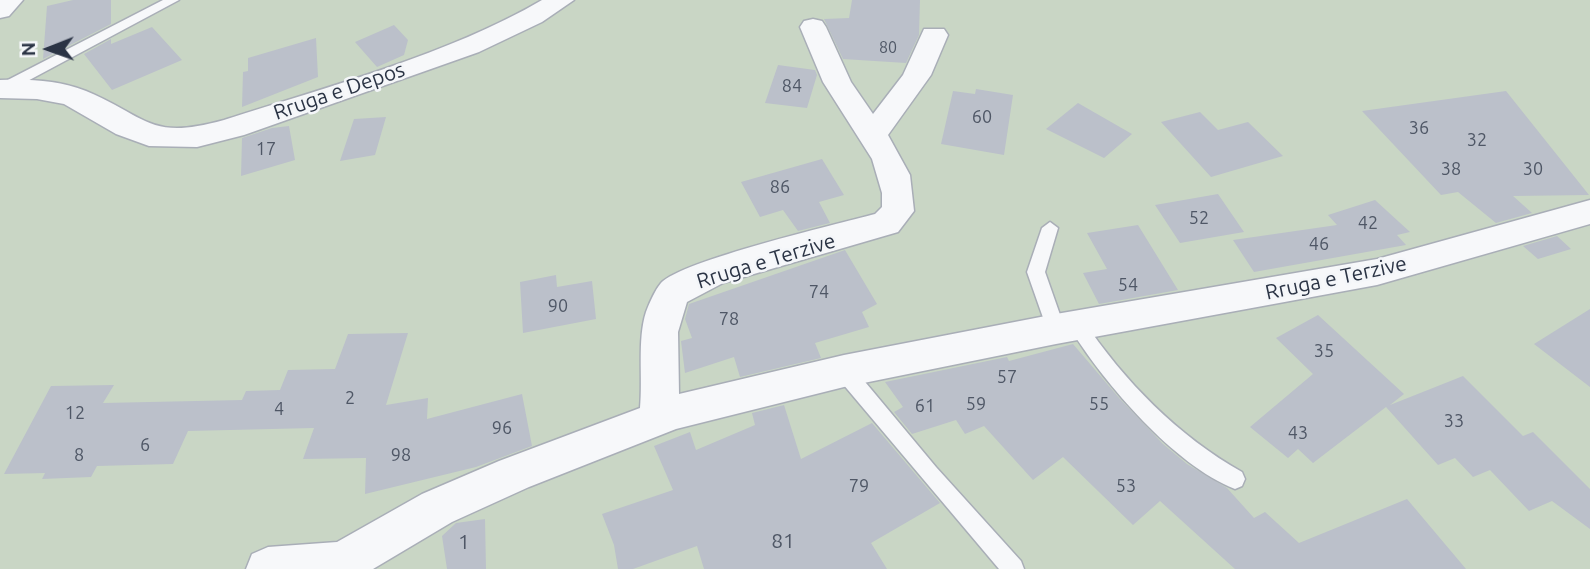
<!DOCTYPE html>
<html>
<head>
<meta charset="utf-8">
<style>
  body { margin:0 }
  #map { position:relative; width:1590px; height:569px; overflow:hidden; background:#e4e7ec; font-family:Ubuntu,sans-serif }
  canvas { display:block }
  .north { position:absolute; left:14px; top:14px; width:70px; height:70px; -webkit-text-stroke:5px #f4f6f9; paint-order:stroke; rotate:269deg; font-size:19px; font-weight:700; line-height:28px; text-align:center; color:#2b3445 }
  .north::after { content:''; display:block; margin:auto; width:24px; height:32px; background:#2b3445; clip-path:polygon(50% 0,100% 100%,50% 72%,0 100%) }
</style>
</head>
<body>
<div id="map">
<canvas width="1590" height="569"></canvas>
<div class="north">N</div>
</div>
<script>
const g = document.querySelector('canvas').getContext('2d');
g.lineJoin = 'round';
function fill(path, color) { g.fillStyle = color; g.fill(path, 'evenodd'); }
function strokePath(path, color, width, dash) { g.strokeStyle = color; g.lineWidth = width; g.lineCap = dash ? 'butt' : 'round'; g.setLineDash(dash || []); g.stroke(path); }
function label(font, color, halo, rows, align = 'center') {
  g.font = font + ' Ubuntu,sans-serif'; g.lineWidth = 5; g.setLineDash([]); g.textBaseline = 'middle'; g.strokeStyle = halo; g.fillStyle = color; for (const [text, x, y, turn = 0] of rows) {
    g.save(); g.translate(x, y); g.rotate((+turn || 0) * Math.PI / 180); g.textAlign = isNaN(turn) ? turn : align; if (halo) g.strokeText(text, 0, 0); g.fillText(text, 0, 0); g.restore();
  }
}
fill(new Path2D(`
  M0,0H1590V569H0Z`), '#c9d6c5');
fill(new Path2D(`
  M73,0H111V24L43,59L47,6Z
  M852,0H920L919,35L906,63L843,59L824,19L849,18Z
  M394,25L408,40L404,55L377,67L355,42Z
  M152,27L182,60L112,90L84,54L111,39V44Z
  M316,38L318,77L242,107L243,72L248,71V58Z
  M778,65L815,70L817,75L807,108L765,103Z
  M976,89L1013,95L1004,155L941,144L953,91L975,94Z
  M1506,91L1589,195L1513,196L1532,213L1496,223L1458,192L1441,195L1362,111Z
  M1078,103L1132,134L1104,158L1046,129Z
  M1200,112L1218,130L1248,122L1283,156L1211,177L1161,122Z
  M386,117L375,155L340,161L354,119Z
  M289,126L295,160L241,176L242,138L272,128Z
  M822,159L844,195L819,202L830,223L798,231L783,210L760,217L741,182Z
  M1218,194L1244,232L1180,243L1155,205Z
  M1375,200L1410,232L1397,235L1406,245L1254,272L1233,240L1337,225L1328,215Z
  M1138,225L1178,290L1099,304L1083,273L1107,269L1087,233Z
  M1557,236L1571,249L1538,259L1523,246Z
  M845,250L877,304L862,312L869,327L815,343L821,358L740,377L734,357L685,373L681,341L692,338L685,319L689,304Z
  M556,275L557,287L592,281L596,319L523,333L520,282Z
  M1590,309V387L1534,344Z
  M1318,315L1404,394L1390,405L1463,376L1523,436L1533,432L1590,489V529L1552,501L1529,511L1490,470L1473,477L1455,458L1438,465L1386,407L1313,463L1298,449L1288,458L1250,427L1313,374L1276,338Z
  M408,333L386,405L428,398L427,419L522,394L532,446L476,467L365,494L366,458L303,459L314,428L188,431L173,464L97,466L91,477L42,479L45,473L4,474L51,386L114,385L103,403L242,400L246,391L280,390L288,370L335,369L348,334Z
  M1073,344L1120,399L1163,444L1187,464L1227,488L1254,518L1265,512L1299,543L1407,499L1466,569H1235L1160,501L1133,525L1063,457L1033,480L984,426L965,434L956,420L912,434L894,412L903,407L885,382L1007,357L1009,361Z
  M784,405L801,459L872,423L940,503L871,543L887,569H704L697,546L633,569H618L614,545L602,514L673,490L654,446L690,432L696,450L755,425L752,413Z
  M485,519L486,569H447L442,536L456,523Z`), '#bbc0ca');
const lane = new Path2D(`
  M163,0H179L7,92L0,93V84Z
  M1050,222L1058,228L1045,272L1065,329L1062,334H1050L1047,329L1027,272L1042,228Z
  M1077,318L1083,320C1124,381 1178,436 1242,472L1245,479L1242,486L1235,489C1174,465 1105,384 1071,330L1068,325L1071,320Z
  M844,363L851,365L936,467L1021,561L1024,569H999L837,377L835,371L837,365Z`);
const street = new Path2D(`
  M0,0H23L9,16L0,18Z
  M542,0H574L542,22L479,52L244,135L197,147L149,146L116,134L64,104L37,99L0,98V80C29,79 59,80 86,91C148,117 149,141 224,120C327,87 450,54 542,0Z
  M813,19L822,21L826,27L851,82L873,114L903,75L924,29H944L948,35L931,75L888,135L910,175L914,211L898,232L723,283L687,302L678,332L679,394L844,355L1056,314L1377,259L1590,200V224L1377,285L1056,344L844,387L676,429L529,487L452,522L373,569H246L252,554L268,547L337,542L422,494L499,461L640,408C643,378 637,340 646,312C649,304 655,290 661,283C681,261 837,224 875,214L882,207V193L872,159L823,82L800,27L804,21Z`);
strokePath(lane, '#a9aeb7', 3);
strokePath(street, '#a9aeb7', 3);
fill(lane, '#f7f8fa');
fill(street, '#f7f8fa');
label('16px', '#4f5766', null, [
  ["80",888,48]
]);
label('18px', '#4f5766', null, [
  ["84",792,86],
  ["60",982,117],
  ["36",1419,128],
  ["32",1477,140],
  ["17",266,149],
  ["38",1451,169],
  ["30",1533,169],
  ["86",780,187],
  ["52",1199,218],
  ["42",1368,223],
  ["46",1319,244],
  ["54",1128,285],
  ["74",819,292],
  ["90",558,306],
  ["78",729,319],
  ["35",1324,351],
  ["57",1007,377],
  ["2",350,398],
  ["59",976,404],
  ["55",1099,404],
  ["61",925,406],
  ["4",279,409],
  ["12",75,413],
  ["33",1454,421],
  ["96",502,428],
  ["43",1298,433],
  ["6",145,445],
  ["8",79,455],
  ["98",401,455],
  ["79",859,486],
  ["53",1126,486]
]);
label('21px', '#2b3445', '#f4f6f9', [
  ["Rruga e Depos",339,91,-19],
  ["Rruga e Terzive",766,261,-17],
  ["Rruga e Terzive",1336,278,-12]
]);
label('21px', '#4f5766', null, [
  ["81",783,541],
  ["1",464,542]
]);
</script>
</body>
</html>
